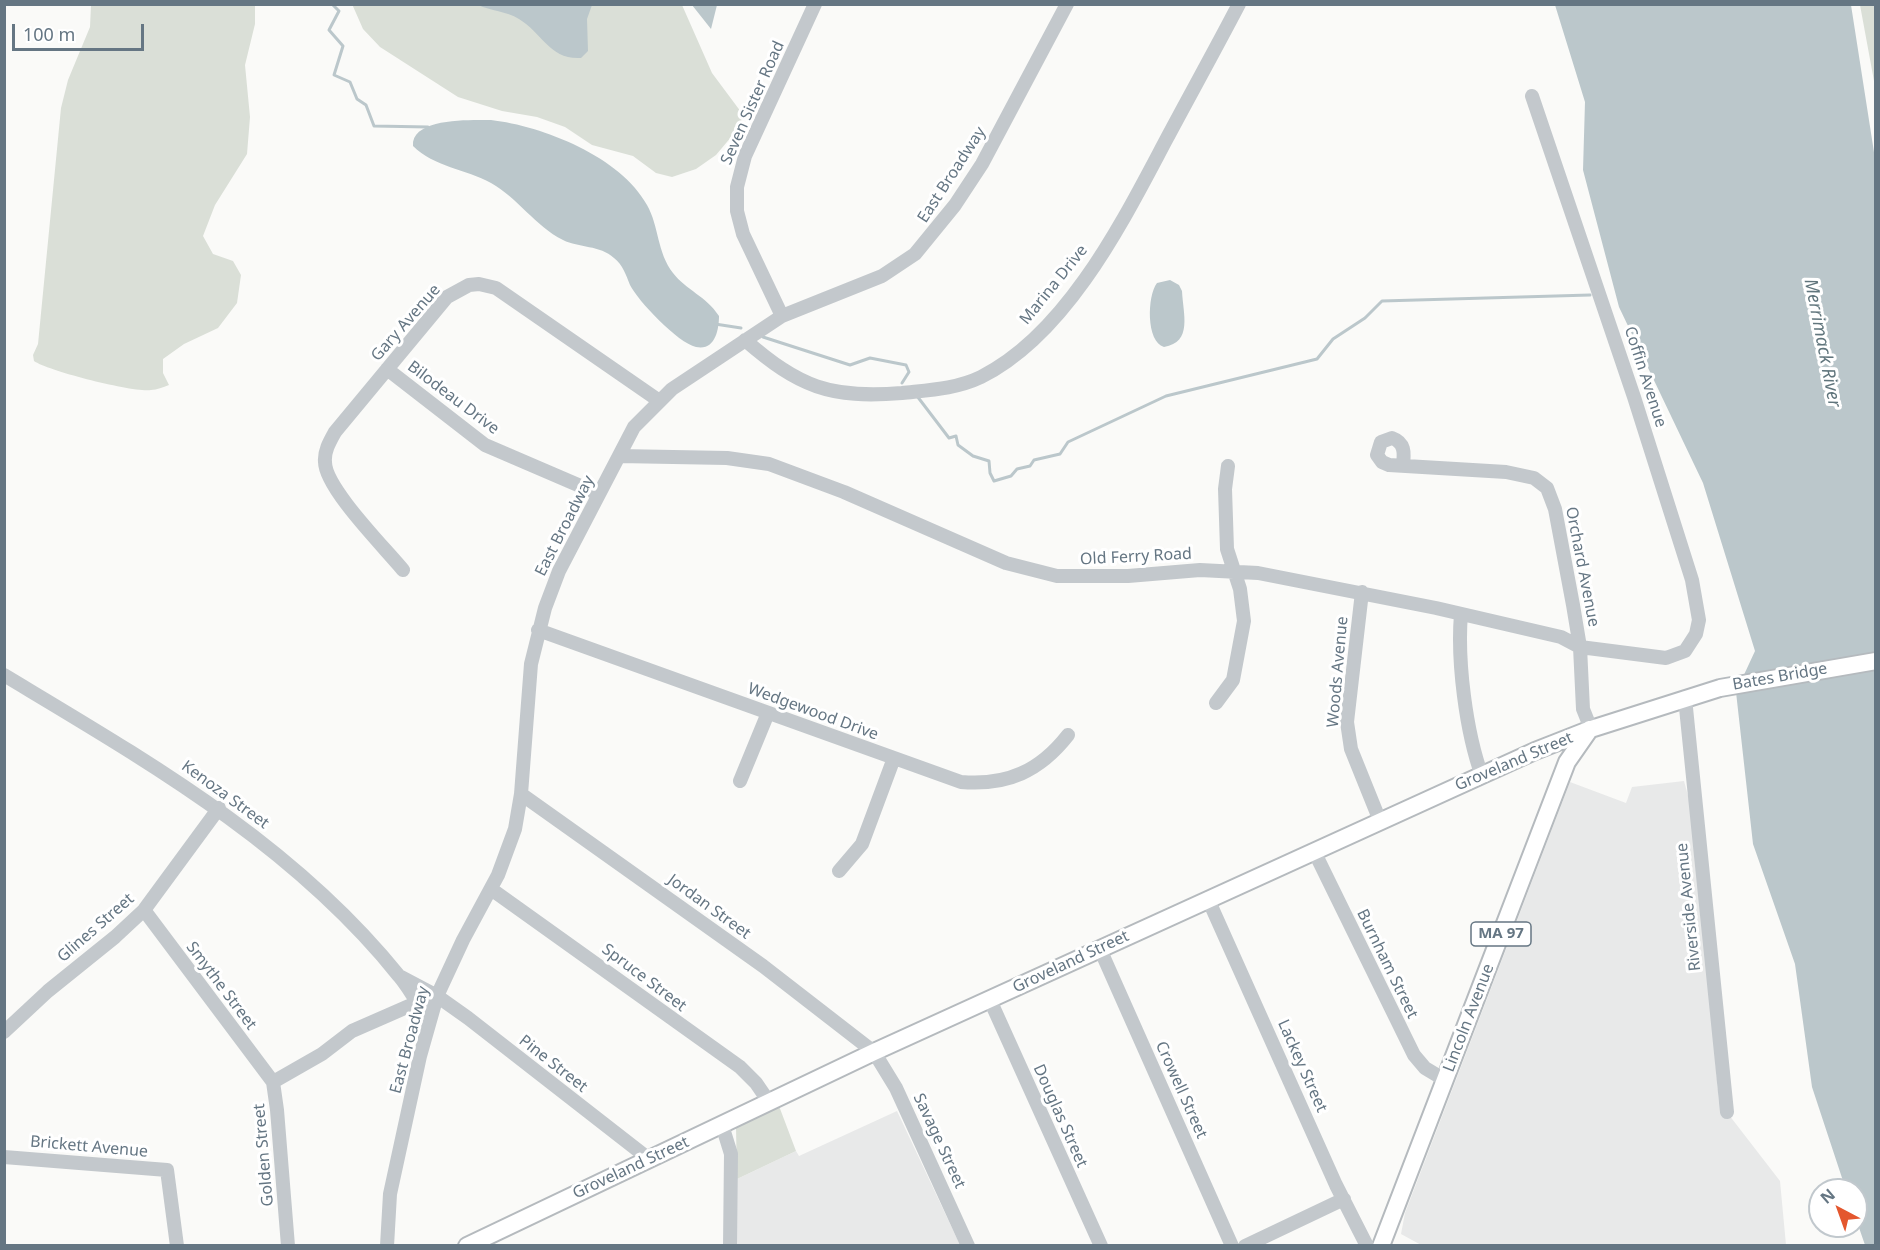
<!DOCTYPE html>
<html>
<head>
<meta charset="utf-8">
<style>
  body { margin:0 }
  #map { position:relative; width:1880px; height:1250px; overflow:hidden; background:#fafaf8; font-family:"Noto Sans",sans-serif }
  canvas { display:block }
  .frame { position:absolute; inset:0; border:6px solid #657683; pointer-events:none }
  .north { position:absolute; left:1808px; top:1178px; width:60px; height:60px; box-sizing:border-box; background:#fff; border:2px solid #c1c8cd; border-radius:50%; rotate:319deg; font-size:16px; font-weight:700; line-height:24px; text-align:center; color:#657683 }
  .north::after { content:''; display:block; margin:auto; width:21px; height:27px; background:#e4572e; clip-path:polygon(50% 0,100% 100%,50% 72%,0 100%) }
  .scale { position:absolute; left:12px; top:24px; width:132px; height:27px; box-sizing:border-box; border:3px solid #657683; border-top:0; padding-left:8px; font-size:18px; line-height:21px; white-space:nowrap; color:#657683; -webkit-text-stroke:4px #fff; paint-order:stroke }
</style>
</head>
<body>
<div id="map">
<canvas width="1880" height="1250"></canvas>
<div class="frame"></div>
<div class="north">N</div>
<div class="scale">100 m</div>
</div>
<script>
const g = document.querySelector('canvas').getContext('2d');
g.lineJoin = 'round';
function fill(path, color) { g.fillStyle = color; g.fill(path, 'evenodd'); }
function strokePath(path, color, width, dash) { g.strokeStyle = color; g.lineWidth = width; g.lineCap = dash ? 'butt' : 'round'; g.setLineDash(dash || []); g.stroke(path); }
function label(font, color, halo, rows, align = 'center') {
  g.font = font + ' "Noto Sans",sans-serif'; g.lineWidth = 6; g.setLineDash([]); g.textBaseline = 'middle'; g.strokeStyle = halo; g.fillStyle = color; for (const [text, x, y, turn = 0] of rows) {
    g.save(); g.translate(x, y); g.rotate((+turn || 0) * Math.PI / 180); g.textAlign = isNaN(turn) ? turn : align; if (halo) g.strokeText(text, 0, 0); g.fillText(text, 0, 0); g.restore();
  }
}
fill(new Path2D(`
  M1684,781L1693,814L1719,1102L1780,1181L1786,1245L1423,1246L1401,1234L1405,1213L1570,782L1626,803L1632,787Z
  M897,1111L960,1245L736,1246L737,1179L796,1151L799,1156Z`), '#e8e9e9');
fill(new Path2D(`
  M352,4L682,5L712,73L744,116L732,136L716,155L696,169L672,177L656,173L633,156L592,145L565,127L537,117L502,111L458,97L380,47L363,29Z
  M91,5H255V24L245,65L250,117L247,154L215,205L203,236L213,254L233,261L241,275L237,303L218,328L184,344L163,359V373L169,385C163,387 157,390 151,390C135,393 48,371 34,361L33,355L38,344L61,108L68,80L90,27Z
  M1860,5H1875V81H1874Z
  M779,1106L796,1151L737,1179L736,1127Z`), '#dadfd7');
fill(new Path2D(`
  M478,5H592L587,19L588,51L581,58C550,60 542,33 519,19C506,11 491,11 478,5Z
  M692,5H717L711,29Z
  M1555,5H1851L1876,165L1875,1245H1865L1856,1219V1190H1846L1812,1087L1795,964L1753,844L1736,692L1755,651L1703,483L1619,307L1583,170L1585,102Z
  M491,120C543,126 621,157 647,205C659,226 657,253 673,273C686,290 706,296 719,316C719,330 715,351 696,347C678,343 638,301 630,285C626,275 623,265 614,258C600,245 579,248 563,240C535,226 518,198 491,183C466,169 434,167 413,146C411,117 473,120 491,120Z
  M1170,280L1179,285L1182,291C1183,314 1193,342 1164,347C1146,342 1147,296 1157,283Z`), '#bbc7cb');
strokePath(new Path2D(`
  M332,4L339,11L329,30L343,46L334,75L350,82L357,99L366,105L374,126L428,127
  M715,324L741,328
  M763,337L850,365L870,358L906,365L909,372L902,383
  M917,396L949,438L956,436L958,445L973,456L989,461L990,473L994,481L1011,476L1017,469L1030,466L1034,460L1060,454L1068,442L1166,396L1317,359L1333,339L1365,318L1382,301L1590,295`), '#bbc7cb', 3);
const major = new Path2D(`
  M467,1246L874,1052L1535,751L1591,729L1720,688L1876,661
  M1381,1246L1567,762L1590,729`);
strokePath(major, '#b5babe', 20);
strokePath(new Path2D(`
  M782,316L743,234L737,211V187L745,156L815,4
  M745,340C799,387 830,399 902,393C929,390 956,389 981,377C1067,334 1123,221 1166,140C1190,95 1215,50 1239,4
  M387,369L485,445L599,494
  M619,456L727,458L769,464L844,492L1006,563L1057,576H1128L1200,570L1258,573L1436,608L1561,637L1580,647L1666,658L1685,651L1696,634L1699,620L1692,580L1634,397L1532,96
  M1403,466C1404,454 1406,443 1392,438L1381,442L1377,455L1382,462L1389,465L1506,472L1534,478L1547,488L1555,509L1573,605L1580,647L1583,709L1591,729
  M403,570C385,548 325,488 325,462C324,451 330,441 335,432L447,297L469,285L479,284L496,288L658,400
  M1362,592L1347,722L1351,749L1380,821
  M1461,614C1457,661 1466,732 1482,776
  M538,630L961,782C1007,786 1040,771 1068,735
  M4,675C147,761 293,844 399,976C411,990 419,1007 429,1022
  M1685,698L1727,1112
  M1216,703L1233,680L1244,621L1240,589L1227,549L1225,489L1228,466
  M740,781L768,713
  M521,794L763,966L874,1052L896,1088L968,1246
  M1314,851L1414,1055L1425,1068L1445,1080
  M839,871L862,844L894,758
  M491,889L740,1067L756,1083L769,1102
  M1208,899L1336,1185L1367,1246
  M144,910L273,1082L277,1110L288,1246
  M1100,949L1232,1246
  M401,977L437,996L468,1018L649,1159
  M990,1000L1101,1246
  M4,1032L48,991L115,937L144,910L219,808
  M273,1082L322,1054L352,1031L416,1003
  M722,1125L731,1154L730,1246
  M4,1157L167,1170L177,1246
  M387,1246L390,1194L420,1056L437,996L463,940L498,875L515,829L521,794L531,664L545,608L559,571L634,427L672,389L782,316L882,276L915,254L955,205L982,164L1067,4
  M1245,1246L1344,1199`), '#c3c8cc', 14);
strokePath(major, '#fff', 16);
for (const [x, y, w] of [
  [1501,934,60]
]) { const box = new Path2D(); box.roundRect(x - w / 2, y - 12, w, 24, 4.5); g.fillStyle = '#fff'; g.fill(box); strokePath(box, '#657683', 1.5); }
label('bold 15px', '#657683', null, [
  ["MA 97",1501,934]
]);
label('16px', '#657683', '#fff', [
  ["Seven Sister Road",753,103,-66],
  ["East Broadway",952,175,-57],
  ["Marina Drive",1054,285,-51],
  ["Gary Avenue",406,323,-49],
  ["Coffin Avenue",1645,377,72],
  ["Bilodeau Drive",453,398,37],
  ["East Broadway",565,526,-63],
  ["Old Ferry Road",1136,557,-3],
  ["Orchard Avenue",1582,567,79],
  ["Woods Avenue",1338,672,-85],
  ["Bates Bridge",1780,677,-10],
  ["Wedgewood Drive",813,712,20],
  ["Groveland Street",1514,762,-23],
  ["Kenoza Street",225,795,36],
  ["Jordan Street",709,907,36],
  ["Riverside Avenue",1689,907,-96],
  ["Glines Street",96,928,-41],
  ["Groveland Street",1071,962,-25],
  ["Burnham Street",1387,964,64],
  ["Spruce Street",644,978,37],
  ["Smythe Street",221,986,53],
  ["Lincoln Avenue",1469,1018,-69],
  ["East Broadway",410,1040,-75],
  ["Pine Street",553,1064,38],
  ["Lackey Street",1302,1066,66],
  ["Crowell Street",1181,1090,66],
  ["Douglas Street",1060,1116,66],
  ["Savage Street",939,1141,65],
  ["Brickett Avenue",89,1147,5],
  ["Golden Street",264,1155,-95],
  ["Groveland Street",631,1168,-25]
]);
label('italic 18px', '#60757c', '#fff', [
  ["Merrimack River",1822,343,79]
]);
</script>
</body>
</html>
